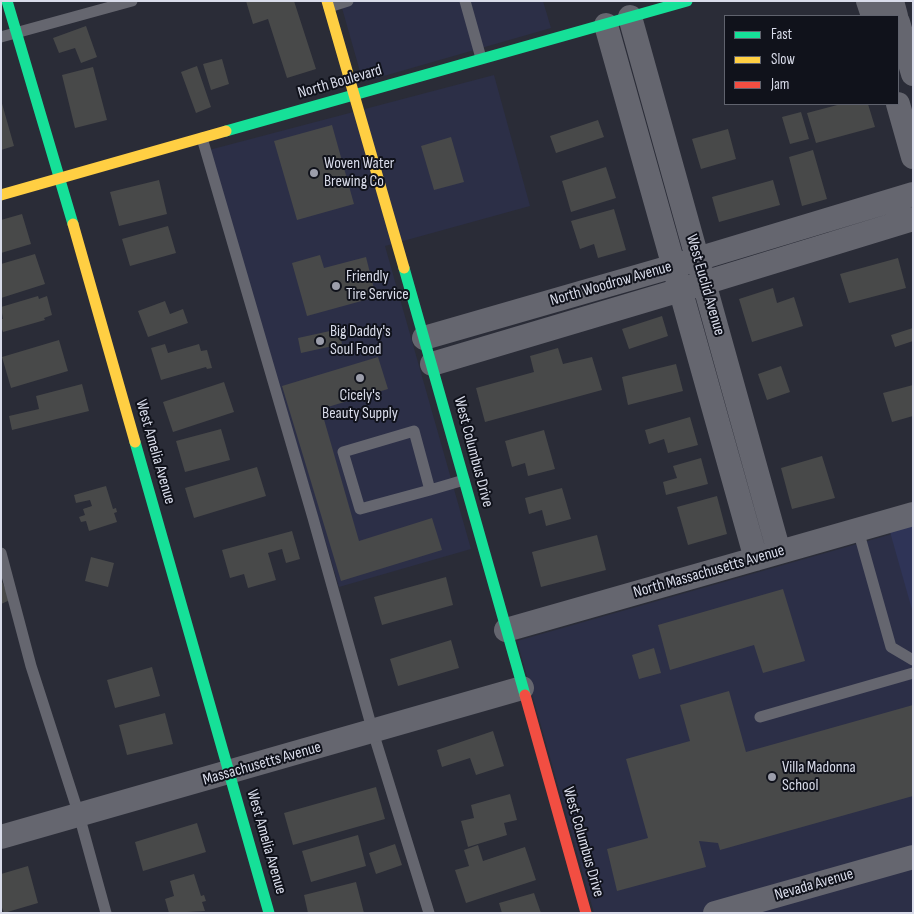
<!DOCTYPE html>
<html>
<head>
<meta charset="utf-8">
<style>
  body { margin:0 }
  #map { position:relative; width:914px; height:914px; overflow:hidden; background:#2a2c37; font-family:"Sofia Sans Condensed",sans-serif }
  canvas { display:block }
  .frame { position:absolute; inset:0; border:2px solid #d9dcea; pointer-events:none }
  .legend { position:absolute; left:724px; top:15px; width:175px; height:90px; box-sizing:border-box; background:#10121b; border:1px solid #60636e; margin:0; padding:6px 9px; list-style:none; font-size:15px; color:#d9dcea }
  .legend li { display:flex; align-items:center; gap:10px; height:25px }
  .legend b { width:25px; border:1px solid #60636e }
</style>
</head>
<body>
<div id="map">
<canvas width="914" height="914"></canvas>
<div class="frame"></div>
<ul class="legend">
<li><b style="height:6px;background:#16e098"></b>Fast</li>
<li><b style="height:6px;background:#ffcf43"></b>Slow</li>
<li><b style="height:6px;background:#f24e42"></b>Jam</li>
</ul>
</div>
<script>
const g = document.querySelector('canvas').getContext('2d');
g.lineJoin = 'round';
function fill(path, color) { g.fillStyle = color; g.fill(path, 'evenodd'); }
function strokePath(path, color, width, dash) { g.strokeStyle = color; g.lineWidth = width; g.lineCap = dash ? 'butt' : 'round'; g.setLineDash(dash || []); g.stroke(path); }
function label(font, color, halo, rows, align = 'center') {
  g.font = font + ' "Sofia Sans Condensed",sans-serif'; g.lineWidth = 4; g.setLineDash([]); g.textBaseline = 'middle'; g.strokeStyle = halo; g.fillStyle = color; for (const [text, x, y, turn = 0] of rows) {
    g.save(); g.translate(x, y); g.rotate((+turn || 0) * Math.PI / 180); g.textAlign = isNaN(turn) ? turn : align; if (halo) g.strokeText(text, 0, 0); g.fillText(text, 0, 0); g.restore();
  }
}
fill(new Path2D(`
  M340,1H543L551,28L363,82Z
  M494,75L530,206L385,246L471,549L339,587L209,150Z
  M913,528V913H594L517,641Z`), '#2c2f47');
fill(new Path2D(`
  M913,525V613L890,532Z`), '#2f3457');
fill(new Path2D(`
  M246,1H294L316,69L287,78L268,19L253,24Z
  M86,26L97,57L81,63L75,48L59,53L53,38Z
  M222,59L229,84L211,90L203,64Z
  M197,66L211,107L196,113L181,72Z
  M93,67L107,120L75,128L62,75Z
  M1,100L14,146L1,150Z
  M841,104H868L875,127L816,143L807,113Z
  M801,112L809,139L790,144L782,117Z
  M598,120L604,137L556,153L550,136Z
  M332,125L354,204L297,220L274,141Z
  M728,129L736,159L701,169L692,139Z
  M451,137L464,182L434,190L421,146Z
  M813,150L827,199L802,206L789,157Z
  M606,167L616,198L571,212L562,181Z
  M159,180L167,214L119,226L110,192Z
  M773,180L780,205L719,222L712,197Z
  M614,209L626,250L598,258L594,244L580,249L571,221Z
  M22,214L31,244L1,253V220Z
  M168,226L176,253L130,266L122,239Z
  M35,254L45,284L1,298V264Z
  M320,255L324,268L366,257L376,297L307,316L292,263Z
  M898,258L906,288L849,303L840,274Z
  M773,288L777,303L794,297L803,326L752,342L739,299Z
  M38,296L39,299L47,296L52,315L44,318L45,320L3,332L1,327V319H3L1,307Z
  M165,301L170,314L183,309L188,323L148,337L138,311Z
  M662,316L668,336L629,349L622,329Z
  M913,328V341L895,347L891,335Z
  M339,329L342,344L301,353L298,338Z
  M59,340L68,371L11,388L2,357Z
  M165,344L168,353L199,344L201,351L207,350L212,368L207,369L206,367L161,380L151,348Z
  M558,348L563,364L592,357L602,390L485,422L476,388L534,372L530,356Z
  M378,357L388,389L321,409L359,541L432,518L442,550L341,581L282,386Z
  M676,364L683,391L628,405L622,377Z
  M781,366L790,392L767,400L758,374Z
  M224,382L234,412L173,432L163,402Z
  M82,384L89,411L12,430L9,416L39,409L36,396Z
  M913,385V416L892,422L883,393Z
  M690,417L698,445L668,453L664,439L649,444L645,430Z
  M221,429L230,460L185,472L176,441Z
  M544,430L555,469L528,476L525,463L512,467L505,441Z
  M822,456L835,498L792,509L781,468Z
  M701,458L708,484L666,495L663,482L677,478L673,466Z
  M257,467L266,496L194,518L185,488Z
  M106,486L113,509L116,508L117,512L114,513L117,522L89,531L86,521L81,522L79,517L85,515L83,509L92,506L90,500L76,503L74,495Z
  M562,488L571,519L546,526L542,510L529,514L525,498Z
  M717,496L727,534L688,545L677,507Z
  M292,531L300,559L286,563L282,549L268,553L276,580L248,588L244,574L230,578L222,550Z
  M597,535L606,570L541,587L532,552Z
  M91,557L114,563L108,587L85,581Z
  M446,577L453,605L382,625L374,597Z
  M1,579L10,600L1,604Z
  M783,589L805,661L763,673L754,645L670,670L658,625Z
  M451,640L459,668L398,686L390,659Z
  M654,648L661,673L639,679L632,655Z
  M152,667L160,696L115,708L107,680Z
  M729,691L746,752L913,705V796L720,850L718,843L699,841L706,867L617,891L607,849L648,838L626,759L690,741L680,705Z
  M165,713L173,744L127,755L119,725Z
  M493,731L504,766L476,775L470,758L442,767L437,750Z
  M376,787L385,819L293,845L284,813Z
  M510,794L517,820L504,823L507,835L468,847L461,821L474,818L471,805Z
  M197,823L206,852L143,871L135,842Z
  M358,835L366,866L311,882L302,851Z
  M395,844L402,865L376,874L369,853Z
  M478,845L483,861L525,847L536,880L466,903L455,870L469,866L464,850Z
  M28,866L38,903L4,913L1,905V874Z
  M194,874L201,896L204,895L206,901L202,902L205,911L169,913L165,899L174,896L170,881Z
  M356,882L364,913H308L304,895Z
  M534,893L541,913H502L499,903Z`), '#484949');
strokePath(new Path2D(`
  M465,1L481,58
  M329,7L348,1
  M1,37L132,1
  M202,138L313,518L373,732L429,913
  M430,490L414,431L343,452L360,509L430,490L464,480
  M858,530L891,647L913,660
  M1,553L31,666L79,815L106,913
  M760,717L913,673`), '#65666f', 11);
strokePath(new Path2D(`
  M868,1L873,16
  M892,1L896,16
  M630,17L779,552
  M898,22L913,74
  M606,25L756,559
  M898,104L913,157
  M424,338L674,266L913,194
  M432,364L704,283L913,219
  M506,630L913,514
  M1,837L522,688
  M715,913L913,857`), '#65666f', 24);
strokePath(new Path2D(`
  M7,1L73,224
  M226,131L687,1
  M404,268L525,695
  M135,442L269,913`), '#16e098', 11);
strokePath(new Path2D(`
  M327,1L404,268
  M1,195L226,131
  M73,224L135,442`), '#ffcf43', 11);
strokePath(new Path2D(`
  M525,695L586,913`), '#f24e42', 11);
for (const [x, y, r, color] of [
  [314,173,5,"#9c9eab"],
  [336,286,5,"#9c9eab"],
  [320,341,5,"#9c9eab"],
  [360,378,5,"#9c9eab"],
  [772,777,5,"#9c9eab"]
]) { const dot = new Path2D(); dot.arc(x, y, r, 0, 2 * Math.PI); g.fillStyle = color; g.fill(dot); strokePath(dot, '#10121b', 2); }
label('16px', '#d9dcea', '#10121b', [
  ["North Boulevard",340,82,-16],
  ["North Woodrow Avenue",611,284,-16],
  ["West Euclid Avenue",705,285,74],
  ["West Amelia Avenue",155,452,74],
  ["West Columbus Drive",473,452,75],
  ["North Massachusetts Avenue",709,572,-16],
  ["Massachusetts Avenue",262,764,-16],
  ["West Amelia Avenue",266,842,74],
  ["West Columbus Drive",583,842,74],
  ["Nevada Avenue",814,885,-16]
]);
label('16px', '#d9dcea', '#10121b', [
  ["Woven Water",324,164],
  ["Brewing Co",324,182],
  ["Friendly",346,277],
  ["Tire Service",346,295],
  ["Big Daddy's",330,332],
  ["Soul Food",330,350],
  ["Cicely's",360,396,"center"],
  ["Beauty Supply",360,414,"center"],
  ["Villa Madonna",782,768],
  ["School",782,786]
], 'left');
</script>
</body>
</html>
